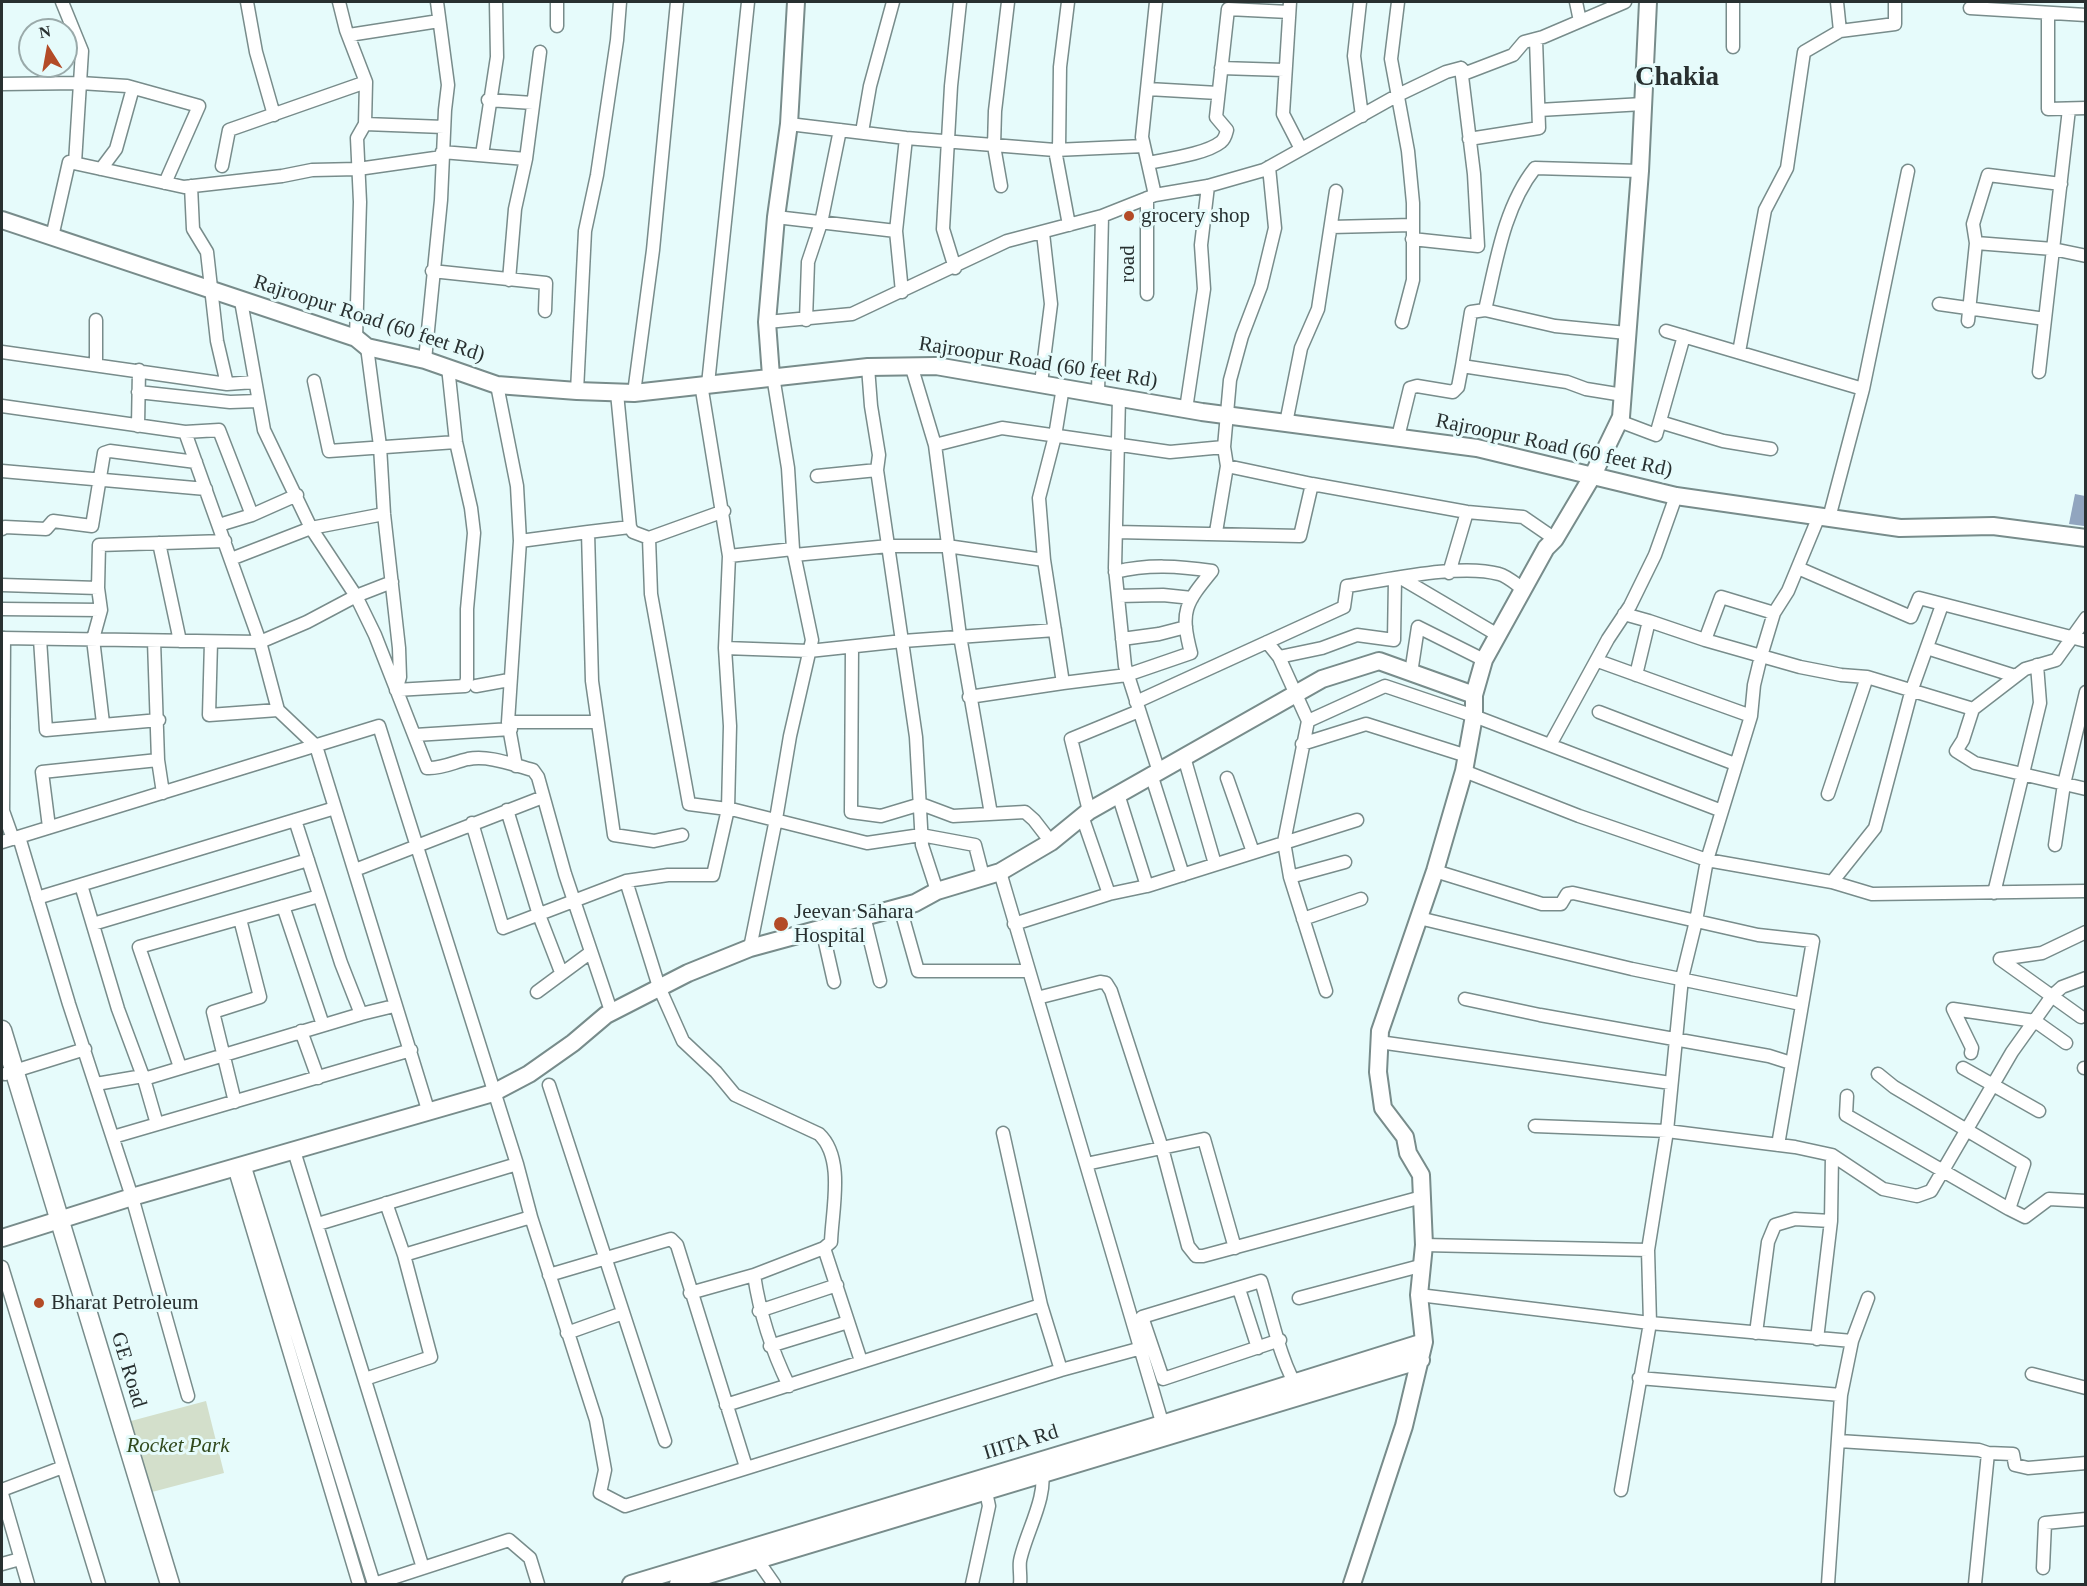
<!DOCTYPE html>
<html>
<head>
<meta charset="utf-8">
<style>
  body { margin:0 }
  #map { position:relative; width:2087px; height:1586px; overflow:hidden; background:#e6fbfb; font-family:"Times New Roman",serif }
  canvas { display:block }
  .frame { position:absolute; inset:0; border:3px solid #283030; pointer-events:none }
  .north { position:absolute; left:18px; top:18px; width:60px; height:60px; box-sizing:border-box; background:#e6fbfb; border:2px solid #9aaaaa; border-radius:50%; rotate:349deg; font-size:16px; font-weight:700; line-height:24px; text-align:center; color:#283030 }
  .north::after { content:''; display:block; margin:auto; width:21px; height:27px; background:#b34b27; clip-path:polygon(50% 0,100% 100%,50% 72%,0 100%) }
</style>
</head>
<body>
<div id="map">
<canvas width="2087" height="1586"></canvas>
<div class="frame"></div>
<div class="north">N</div>
</div>
<script>
const g = document.querySelector('canvas').getContext('2d');
g.lineJoin = 'round';
function fill(path, color) { g.fillStyle = color; g.fill(path, 'evenodd'); }
function strokePath(path, color, width, dash) { g.strokeStyle = color; g.lineWidth = width; g.lineCap = dash ? 'butt' : 'round'; g.setLineDash(dash || []); g.stroke(path); }
function label(font, color, halo, rows, align = 'center') {
  g.font = font + ' "Times New Roman",serif'; g.lineWidth = 6; g.setLineDash([]); g.textBaseline = 'middle'; g.strokeStyle = halo; g.fillStyle = color; for (const [text, x, y, turn = 0] of rows) {
    g.save(); g.translate(x, y); g.rotate((+turn || 0) * Math.PI / 180); g.textAlign = isNaN(turn) ? turn : align; if (halo) g.strokeText(text, 0, 0); g.fillText(text, 0, 0); g.restore();
  }
}
fill(new Path2D(`
  M206,1401L224,1473L152,1492L131,1421Z`), '#d3dfcb');
fill(new Path2D(`
  M2075,494L2085,496L2084,526L2069,524Z`), '#91a5bf');
const street = new Path2D(`
  M62,2L82,51L75,163
  M247,2L256,52L274,115
  M339,2L346,30L366,82L365,124L357,138L360,202L356,338
  M1290,2L1283,114L1301,149
  M1360,2L1354,56L1362,116
  M1398,2L1391,59L1408,151L1413,203V280L1402,322
  M1576,2L1580,21
  M1733,2V47
  M1837,2L1840,31L1895,24V2
  M1970,8L2086,15
  M2048,13V109L2086,108
  M557,26V2
  M349,35L439,21
  M1221,68L1284,70
  M2,84L80,83L127,86L199,106L165,183
  M1148,89L1218,93
  M488,100L533,103
  M1539,110L1643,104
  M365,124L444,127
  M789,124L906,138L1055,150L1144,146
  M862,132L870,86L893,2
  M1469,139L1539,128L1536,39
  M1055,150L1069,225
  M1059,150L1060,67L1068,2
  M442,152L526,159L540,52
  M482,155L497,57L496,2
  M1148,163C1167,159 1206,154 1221,142C1225,139 1226,134 1227,130L1216,117L1228,9L1289,12
  M222,166L229,130L366,82
  M101,169L116,149L133,88
  M191,186L193,229L207,252L217,341L227,384
  M1001,186L994,146L995,111L1008,2
  M1155,195L1142,137L1156,2
  M1147,198V294
  M776,217L896,231
  M1331,227L1412,225
  M52,237L69,162L184,187L282,176L312,170L358,169L442,157
  M1412,239L1478,246L1474,174L1461,68
  M1976,243L2053,249L2086,256
  M955,268L943,229L951,86L960,2
  M432,271L546,283L545,311
  M509,280L515,209L526,159
  M902,292L896,231L906,138
  M241,301L264,430L311,528L356,596L375,635L427,768C442,769 454,762 468,759C490,755 513,765 533,770L538,777L565,874L609,1005
  M1939,304L2045,319
  M1485,310L1471,312L1462,366L1567,382L1586,389L1623,395
  M806,320L808,262L821,223L840,130
  M1968,321L1976,243L1973,224L1988,175L2061,184
  M767,322L852,314L1007,241L1102,216L1155,195L1208,186L1264,170L1398,95L1446,72L1461,68L1466,73L1513,55L1524,42L1543,37L1625,2
  M1666,331L1863,389
  M1627,333L1555,326L1485,310C1496,263 1504,207 1535,168L1640,171
  M367,347L380,446L384,514L399,648L400,677L396,690
  M2,352L227,384L254,382
  M1739,352L1765,210L1787,168L1804,52L1840,31
  M425,360L441,200L445,110L448,85L437,2
  M96,365V320
  M911,365L935,445L960,636L991,814
  M868,367L871,406L879,455L877,470L916,737L922,845L937,891
  M2039,372L2069,109
  M314,381L329,451L456,442
  M1041,383L1051,304L1043,233
  M708,384L748,2
  M497,385L517,486L520,541L508,722L516,766
  M577,391L585,231L597,175L617,40L620,2
  M138,392L230,402L258,401
  M617,393L630,527L633,532L649,538L651,594L689,804L735,810L867,843L921,835L975,845L983,876
  M634,393L653,250L677,2
  M1098,393L1102,216
  M1119,397L1115,568L1125,666L1159,772
  M2,406L185,432L219,430L252,515
  M1186,409L1204,289L1201,245L1208,186
  M1619,421L1656,435L1684,336
  M1660,422L1723,441L1771,449
  M1286,423L1301,348L1318,309L1336,191
  M138,426L139,370
  M185,432L260,642L278,710L316,746L429,1113
  M1398,437L1410,388L1417,386L1453,392L1458,387L1462,366
  M935,445L1002,428L1170,452L1224,447
  M1227,466L1312,484L1467,512L1523,517L1555,539
  M2,471L206,489
  M817,476L877,470
  M1829,518L1863,389L1908,171
  M219,525L252,515L297,495
  M630,527L588,532L592,681L614,835L654,841L682,835
  M2,529L5,527L46,529L53,521L92,526L104,453L110,451L196,462
  M1116,532L1300,536L1312,484
  M1216,532L1227,466L1224,447L1230,380L1242,336L1261,286L1275,228L1269,167
  M649,538L724,511
  M520,541L588,532
  M159,543L180,641
  M794,555L889,546H947L1044,560
  M729,556L793,549
  M231,559L311,528L384,514
  M1798,568L1911,617L1919,598L2086,641
  M1449,573L1467,512
  M1401,578L1496,634
  M2,585L98,588
  M1118,596L1163,595L1192,598
  M2,609L101,610
  M1624,614L1649,621
  M2,638L260,642L307,622L356,596L392,582
  M4,638L3,811L13,839
  M40,639L46,730L159,720
  M1122,639L1159,634L1186,627
  M1705,640L1800,667L1841,675L1867,677L1973,709L2025,669L2056,660L2086,618
  M154,641L158,760L163,793
  M211,642L209,715L278,710
  M1267,642L1279,657L1308,721L1284,842L1290,877L1326,991
  M852,647L851,812L881,816L921,804L953,816L1025,812L1034,820L1051,842
  M725,648L809,651L903,641L1055,630
  M1927,648L2015,676
  M1279,657L1322,648L1357,635L1394,640L1395,579
  M1598,661L1751,716
  M1411,673L1418,627L1484,660
  M1636,675L1649,621L1705,640L1721,597L1774,613
  M1063,683L1127,675L1191,653C1180,611 1185,604 1212,571C1179,566 1148,564 1115,572
  M476,686L509,680
  M396,690L465,686L467,679V609L474,533L471,508L456,442L448,367
  M969,697L1063,683L1044,560L1039,498L1055,436L1063,387
  M1136,702L1344,607L1347,586C1388,580 1460,563 1499,574C1507,576 1516,584 1523,589
  M1973,709L1963,740L1956,751L1975,763L2086,789
  M1599,712L1735,764
  M1308,721L1385,686L1474,716L1722,811
  M508,722H597
  M103,723L93,639L101,610L98,588L99,545L225,541
  M415,735L511,729
  M1302,744L1366,724L1467,756
  M1550,745L1608,639L1630,606L1655,555L1676,496
  M1184,757L1215,864
  M1464,771L1579,816L1707,860L1832,882L1872,894L2086,891
  M1151,774L1183,875
  M1227,778L1253,852
  M1118,794L1147,886
  M1828,794L1867,677
  M507,810L539,915L561,972
  M1089,811L1071,739L1139,711
  M1082,816L1109,894L1147,886L1357,820
  M295,820L341,963L361,1014L394,1006
  M472,823L503,928L626,881L668,875H713L728,809L730,726L725,648L729,556L701,384
  M49,827L42,772L158,760
  M19,837L69,1004L132,1197L188,1396
  M2,842L379,726L517,1164L531,1217
  M2055,845L2064,784L2086,692
  M355,870L543,797
  M1435,871L1542,904H1561L1567,894L1573,893L1758,935L1813,941L1778,1145
  M1000,872L1164,1429
  M1290,877L1345,862
  M626,881L659,987L683,1041L716,1072L735,1095L819,1134C845,1158 832,1210 831,1242L824,1248L754,1275L690,1293
  M1832,882L1875,828L1912,689L1942,605
  M81,885L118,1009L144,1079L157,1124
  M1994,893L2040,703L2037,665
  M37,898L335,808
  M283,906L323,1025
  M900,907L918,971H1028
  M864,916L880,981
  M1419,918L1632,969L1801,1004
  M1303,919L1361,899
  M93,924L308,860
  M1014,924L1109,894
  M822,929L834,982
  M750,948L776,819L790,736L812,640L793,549L788,468L773,376
  M2000,959L2081,1017
  M2000,959L2042,953L2086,932
  M537,992L591,952
  M1037,998L1100,982L1106,983L1111,991L1162,1148L1188,1246L1196,1256H1203L1422,1197
  M1465,999L1540,1015L1769,1056L1791,1063
  M1953,1009L2035,1021L2066,1043
  M1953,1009L1972,1048L1971,1053
  M301,1031L318,1078
  M1379,1042L1671,1083
  M180,1067L139,947L319,896
  M1963,1068L2039,1111
  M2084,1068H2086
  M5,1074L85,1049
  M144,1079L361,1014
  M96,1084L143,1076
  M549,1085L665,1441
  M1847,1096L1846,1115L2009,1209L2024,1164L1894,1087L1878,1074
  M235,1102L213,1012L260,997L240,919
  M1535,1126L1667,1131L1795,1147L1832,1155L1883,1189L1917,1196L1931,1191L2012,1052L2052,996L2062,987L2086,978
  M1003,1133L1041,1305L1061,1370L1138,1349
  M113,1137L411,1050
  M294,1151L423,1568
  M244,1164L374,1584
  M1086,1164L1204,1139L1235,1248
  M234,1167L359,1584
  M2009,1209L2025,1217L2049,1199L2086,1201
  M318,1224L517,1164
  M1424,1245L1648,1250
  M824,1248L861,1361
  M404,1255L531,1217L596,1420L605,1470L600,1493L625,1506L1061,1370
  M2,1267L99,1584
  M549,1275L671,1239L677,1245L746,1467
  M754,1275C760,1315 771,1349 789,1386
  M1239,1289L1258,1348
  M1419,1295L1650,1323L1852,1341
  M1299,1298L1420,1266
  M759,1311L837,1285
  M567,1333L623,1313
  M1756,1333L1768,1242L1775,1225L1795,1219L1831,1221
  M1817,1339L1831,1221L1832,1155
  M1280,1340L1163,1379L1142,1317L1261,1281C1270,1309 1282,1369 1299,1389
  M770,1346L848,1322
  M2032,1374L2086,1388
  M1639,1378L1841,1395
  M365,1379L431,1357L404,1255L386,1203
  M726,1405L1041,1305
  M1839,1441L1979,1450L1988,1453L1975,1584
  M1988,1453L2013,1454L2015,1465L2028,1468L2086,1463
  M2,1490L63,1467
  M1621,1490L1650,1323L1648,1250L1667,1131L1682,978L1696,921L1707,860L1751,716L1754,685L1761,656L1774,613L1788,591L1819,516
  M2,1494L28,1584
  M758,1561L774,1584
  M2,1564L20,1559
  M2043,1568L2045,1523L2086,1519
  M374,1584L509,1540L530,1558L538,1584
  M972,1584L989,1506L986,1492
  M1020,1584C1021,1577 1019,1568 1020,1561C1025,1534 1049,1495 1041,1468
  M1828,1584L1841,1395L1852,1341L1868,1298`);
const secondary = new Path2D(`
  M2,220L356,338L367,347L425,360L497,385L577,391L634,393L868,367L936,366L1202,412L1477,448L1676,496L1900,528L1993,526L2086,538
  M771,376L767,322L776,217L789,124L796,2
  M2,1238L132,1197L493,1093L529,1074L573,1043L606,1015L688,973L750,948L915,903L937,891L1000,872L1051,842L1089,811L1322,679L1379,661L1474,695
  M631,1584L1162,1424L1424,1342
  M678,1584L1421,1360
  M1352,1584L1404,1426L1424,1342L1419,1295L1424,1245L1421,1175L1408,1153L1405,1137L1383,1108L1378,1072L1380,1031L1435,871L1464,771L1474,716V695L1484,660L1546,548L1555,539L1593,475L1621,417L1640,171L1648,2`);
const primary = new Path2D(`
  M2,1030L170,1584`);
strokePath(street, '#788c8b', 15);
strokePath(secondary, '#788c8b', 20);
strokePath(primary, '#788c8b', 21);
strokePath(street, '#fff', 12);
strokePath(secondary, '#fff', 16);
strokePath(primary, '#fff', 18);
for (const [x, y, r, color] of [
  [1129,216,6,"#b34b27"],
  [781,924,8,"#b34b27"],
  [39,1303,6,"#b34b27"]
]) { const dot = new Path2D(); dot.arc(x, y, r, 0, 2 * Math.PI); g.fillStyle = color; g.fill(dot); strokePath(dot, '#e6fbfb', 2); }
label('21px', '#283030', '#e6fbfb', [
  ["grocery shop",1141,216],
  ["Jeevan Sahara",794,912],
  ["Hospital",794,936],
  ["Bharat Petroleum",51,1303]
], 'left');
label('21px', '#283030', '#e6fbfb', [
  ["road",1128,264,-90],
  ["Rajroopur Road (60 feet Rd)",369,319,18],
  ["Rajroopur Road (60 feet Rd)",1038,363,9],
  ["Rajroopur Road (60 feet Rd)",1554,446,12],
  ["GE Road",128,1370,73],
  ["IIITA Rd",1021,1443,-17]
]);
label('italic 21px', '#31491d', '#e6fbfb', [
  ["Rocket Park",178,1446]
]);
label('bold 27px', '#283030', '#e6fbfb', [
  ["Chakia",1677,78]
]);
</script>
</body>
</html>
